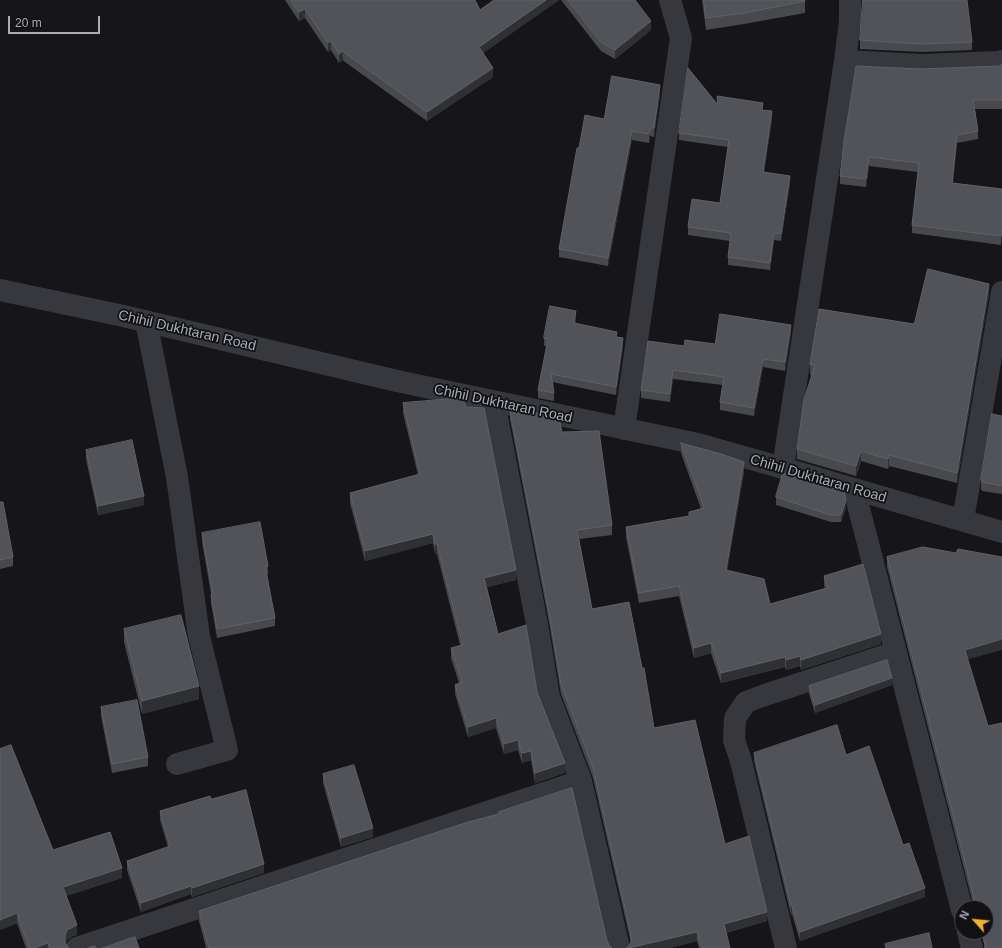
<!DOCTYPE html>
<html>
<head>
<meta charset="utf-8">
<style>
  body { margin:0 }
  #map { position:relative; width:1002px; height:948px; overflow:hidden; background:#161618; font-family:Helvetica,sans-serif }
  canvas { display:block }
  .north { position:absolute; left:954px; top:900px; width:40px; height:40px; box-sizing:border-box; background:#111113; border:1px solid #4d4f55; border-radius:50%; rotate:297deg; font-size:11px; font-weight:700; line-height:16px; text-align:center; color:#a8adb8 }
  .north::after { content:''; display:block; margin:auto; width:14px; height:18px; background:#f2b134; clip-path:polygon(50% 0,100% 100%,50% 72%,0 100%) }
  .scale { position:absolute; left:8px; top:16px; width:92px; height:18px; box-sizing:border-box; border:2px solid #a8adb8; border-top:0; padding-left:5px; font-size:12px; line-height:14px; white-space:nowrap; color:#a8adb8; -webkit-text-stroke:3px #111113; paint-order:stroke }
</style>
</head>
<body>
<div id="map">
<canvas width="1002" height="948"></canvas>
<div class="north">N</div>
<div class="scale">20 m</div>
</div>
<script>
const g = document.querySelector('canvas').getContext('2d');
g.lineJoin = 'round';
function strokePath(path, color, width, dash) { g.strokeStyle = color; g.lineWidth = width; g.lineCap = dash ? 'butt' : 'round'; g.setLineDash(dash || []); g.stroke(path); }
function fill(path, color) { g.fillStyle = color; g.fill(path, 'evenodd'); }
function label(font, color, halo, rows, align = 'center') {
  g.font = font + ' Helvetica,sans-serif'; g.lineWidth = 3.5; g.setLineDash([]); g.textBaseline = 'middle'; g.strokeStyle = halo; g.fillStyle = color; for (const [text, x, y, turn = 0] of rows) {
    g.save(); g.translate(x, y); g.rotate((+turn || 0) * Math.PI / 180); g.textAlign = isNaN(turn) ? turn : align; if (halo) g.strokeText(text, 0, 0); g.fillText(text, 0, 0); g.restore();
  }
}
strokePath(new Path2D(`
  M845,61L922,65L998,62L1002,61
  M0,290L119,315L397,381L698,444L783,468L854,489L1002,532
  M146,321L177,477L199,636L227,750L177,764
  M494,402L537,624L549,697L581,781L619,948
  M624,429L681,38L670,0
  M783,468L845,61L850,21V0
  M854,489L962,910
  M963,520L1002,292
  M968,932L972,948
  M77,948L581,781
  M786,948L741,761L734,740L735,718L746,702L765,695L896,652`), '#37383d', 22);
fill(new Path2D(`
  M285,0H475L480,10L494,0H559L483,53L493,77L427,121L345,62L343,60L339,63L331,50L328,52L305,18L299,21Z
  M561,0H634L651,30L615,59L601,51Z
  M702,0H805V13L744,24L706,30Z
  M860,40L972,42V50L922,52L860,49Z
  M1002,65V109H975L978,131V139L957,143L953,183L1002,189L1001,245L912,233V225L918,172L869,166L866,187L840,184V176L921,69L999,66Z
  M660,94L654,137L650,136L649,143L632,140L608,266L559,257V249L579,148L604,119Z
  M717,96L763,110L772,119L764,172L790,183L781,241L774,240L770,270L728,265V257L730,241L688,235V227L720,203L728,147L679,140V133L717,103Z
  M989,294L957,483L889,466L888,469L861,461L856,476L797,459V449L812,375H810V364Z
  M576,319L575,324L617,337L623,346L616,395L552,382L554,393V401L538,398V390L547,346H544V338Z
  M791,333L785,371L763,367L754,416L720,410V402L723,385L673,379L670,402L641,398V390L684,346L715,344Z
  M403,403L516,580L487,587L498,634L537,692L565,773L535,783L531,760L522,763L518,750L504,754L496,728L468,737L455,694V685L459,683L451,658V648L460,645L437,554H435L433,543L365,561L350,503V493L418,475L403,413Z
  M510,409L562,432L612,525V535L579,539L592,609L654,728L725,844L767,921L726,933L730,948H699L697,941L670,948H626L628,947L631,943L593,778L561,694L549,622L510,419Z
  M1002,416V494L982,491V490L981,489V480Z
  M681,443L744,472L727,570L770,604L825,588L824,586V576L881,644L801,670L800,666L786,670L785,667L721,683L711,653L694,658L679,596L639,603L626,537V527L689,516V512L701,509L681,453Z
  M86,450L144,505L98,515L86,459Z
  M776,497L846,508L841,522H831L776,505Z
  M0,502L13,557V566L0,569Z
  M202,533L268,566V574L267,575L275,618V626L217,638L211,603V594L202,542Z
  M887,557L968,659L1002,948H984V944L981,932H986V908H974L887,567Z
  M124,629L199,699L142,714L124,642Z
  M892,685L815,713L809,694V686Z
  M101,707L148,757V766L112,773L101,716Z
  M754,753L846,755L903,845L925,897L800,941L792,914L791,915L754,761Z
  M323,774L373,837L341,847L323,783Z
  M211,799L264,873L192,897L191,894L141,912L127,870V861L168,847L160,820V811Z
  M499,812L607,941L610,947L612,948H206L199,921V911L499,814Z
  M53,850L122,878L66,896L77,935L73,936L67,940L66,943L69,948H26L17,923L0,930Z`), '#47494d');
fill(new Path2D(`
  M546,0H559L479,56V47Z
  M305,9V18L299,21V12Z
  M651,21V30L615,59V50Z
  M331,41V50L328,52V43Z
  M343,51V60L339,63V54Z
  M493,68V77L427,121V112Z
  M660,85V94L654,137V128Z
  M772,111V119L763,180V172Z
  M650,128V136L649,143V134Z
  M632,131V140L608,266V258Z
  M957,135V143L952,191V183Z
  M869,157V166L866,187V179Z
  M790,176V183L781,241V234Z
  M1002,227V236L1001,245V236Z
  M774,233V240L770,270V263Z
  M989,284V294L957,483V473Z
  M576,311V319L574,331V323Z
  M791,325V333L785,371V362Z
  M623,338V346L616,395V387Z
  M763,359V367L754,416V408Z
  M673,370V379L670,402V394Z
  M861,451V461L856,476V466Z
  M889,455V466L888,469V459Z
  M744,462V472L726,579V570Z
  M144,496V505L98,515V506Z
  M846,500V508L841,522V515Z
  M433,534V543L365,561V551Z
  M435,544H437V554H435Z
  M516,570V580L484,588V578Z
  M881,634V644L801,670V660Z
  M1002,639V650L965,660V650Z
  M711,643V653L694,658V648Z
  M800,656V666L786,670V660Z
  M785,657V667L721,683V673Z
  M892,678V685L815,713V705Z
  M199,686V699L142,714V701Z
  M496,718V728L468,737V727Z
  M518,740V750L504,754V744Z
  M531,751V760L522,763V753Z
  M565,763V773L535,783V773Z
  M373,828V837L341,847V838Z
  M264,864V873L192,897V888Z
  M122,868V878L63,897V887Z
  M191,886V894L141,912V903Z
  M925,888V897L800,941V932Z
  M791,906H792V914L791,915Z
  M767,912V921L724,933V924Z
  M17,913V923L0,930V920Z
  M77,925V935L73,936L67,940L65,946V936L67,930Z
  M697,932V941L670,948H629Z
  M48,943V948H34Z`), '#2f3033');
const building = new Path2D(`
  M291,0H475L480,10L494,0H546L479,47L493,68L427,112L345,53L343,51L339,54L331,41L328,43L305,9L299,12Z
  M568,0H635L651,21L615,50L601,42Z
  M704,0H805V1L744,13L706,18Z
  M863,0H967L972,42L922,44L860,40Z
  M1002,65V100H973L978,131L957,135L952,183L1002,189V227L1001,236L912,225L919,163L869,157L866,179L840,176L844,141L856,66L921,69L999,66Z
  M688,68L718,105L717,96L763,103L762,110L772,111L763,172L790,176L781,234L774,233L770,263L728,257L731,233L688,227L692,199L720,203L729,140L679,133Z
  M612,76L660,85L654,128H650L649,134L632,131L608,258L559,249L577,148H579L585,115L604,119Z
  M928,269L989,284L957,473L889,455L888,459L861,451L856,466L797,449L804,400L815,365L810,364L819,309L914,324Z
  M550,306L576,311L574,323L617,332L616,337L623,338L616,387L551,374L554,393L538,390L548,339L544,338Z
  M720,314L791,325L785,362L763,359L754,408L720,402L724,377L673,370L670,394L641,390L648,341L684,346L685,340L715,344Z
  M463,398L466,407L484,408L516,570L484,578L498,634L526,625L537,692L565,763L535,773L531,751L522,753L518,740L504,744L496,718L468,727L455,685L462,682L451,648L463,645L437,544H435L433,534L365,551L350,493L420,474L403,403Z
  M510,409H519L559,418L562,432L599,431L612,525L577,530L592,609L629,602L642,668H644L654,728L695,720L725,844L749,836L767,912L724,924L730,948H702L697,932L629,948H626L628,947L631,942V935L593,768L561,684L549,612Z
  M992,414L1002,416V486L982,482L983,481L981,480Z
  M132,440L144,496L98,506L86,450Z
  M681,443L721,454L744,462L726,570L764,579L770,604L828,588L824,576L863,564L881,634L801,660L800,656L786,660L785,657L721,673L711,643L694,648L679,586L639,593L626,527L689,516V512L704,508Z
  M783,473L844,491L846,500L841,515H831L776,497Z
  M0,502H3L13,557L0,560Z
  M260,522L268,566H265L275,618L217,629L211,595L213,594L202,533Z
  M923,547L956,553L958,549L1002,557V639L965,650L988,726L1002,723V948H986L984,941V935L983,932H986V908H976L974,901V897L887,557Z
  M181,615L199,686L142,701L124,629Z
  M887,660L892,678L815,705L809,686Z
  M137,700L148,757L112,764L101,707Z
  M837,725L846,755L869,746L903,845L909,843L925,888L800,932L792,906H791L754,753Z
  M11,745L53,850L110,832L122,868L63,887L77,925L67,930L65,936V943L69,948H50L48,943L34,948H29L17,913L0,920V749Z
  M354,765L373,828L341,838L323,774Z
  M572,788L607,941L610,947L612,948H209L199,911L468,822L499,814V812Z
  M246,790L264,864L192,888L191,886L141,903L127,861L170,846L160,811L210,796L211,799Z
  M929,933L932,948H886L885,944Z
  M135,937L139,948H103Z
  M95,946L96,948H88Z`);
fill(building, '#525359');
strokePath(building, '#5f6168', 1);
label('14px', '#a8adb8', '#111113', [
  ["Chihil Dukhtaran Road",187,331,13],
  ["Chihil Dukhtaran Road",503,404,12],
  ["Chihil Dukhtaran Road",818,479,16]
]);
</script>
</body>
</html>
